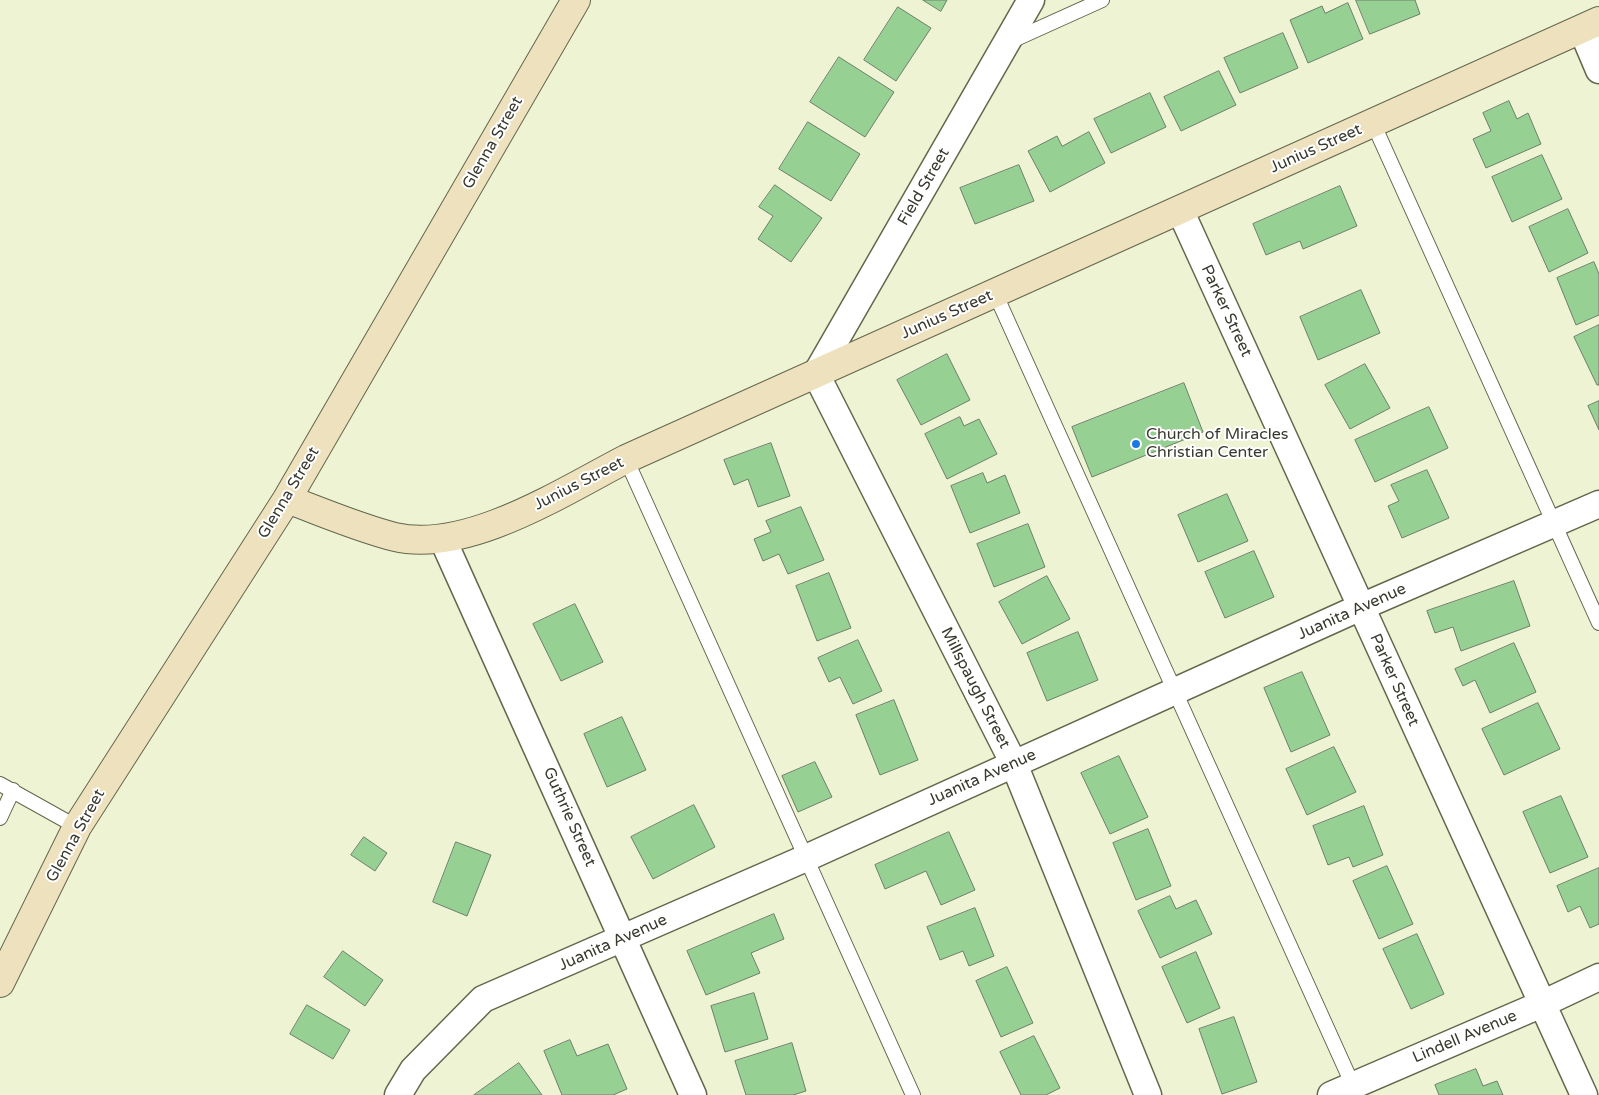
<!DOCTYPE html>
<html>
<head>
<meta charset="utf-8">
<style>
  body { margin:0 }
  canvas { display:block; background:#eef3d4 }
</style>
</head>
<body>
<canvas width="1599" height="1095"></canvas>
<script>
const g = document.querySelector('canvas').getContext('2d');
g.lineJoin = 'round';
function fill(path, color) { g.fillStyle = color; g.fill(path, 'evenodd'); }
function strokePath(path, color, width, dash) { g.strokeStyle = color; g.lineWidth = width; g.lineCap = dash ? 'butt' : 'round'; g.setLineDash(dash || []); g.stroke(path); }
function label(font, color, halo, rows, align = 'center') {
  g.font = font + ' "Varela Round",sans-serif'; g.lineWidth = 4; g.setLineDash([]); g.textBaseline = 'middle'; g.strokeStyle = halo; g.fillStyle = color; for (const [text, x, y, turn = 0] of rows) {
    g.save(); g.translate(x, y); g.rotate((+turn || 0) * Math.PI / 180); g.textAlign = isNaN(turn) ? turn : align; if (halo) g.strokeText(text, 0, 0); g.fillText(text, 0, 0); g.restore();
  }
}
const building = new Path2D(`
  M923,0H947L941,11Z
  M1356,0H1415L1420,14L1370,34Z
  M1348,3L1363,39L1308,63L1290,20L1322,6L1325,13Z
  M898,7L931,28L896,81L864,60Z
  M1283,33L1298,68L1240,93L1224,58Z
  M839,57L894,92L865,137L810,102Z
  M1219,71L1236,105L1181,131L1164,97Z
  M1150,93L1166,127L1111,153L1094,119Z
  M1509,101L1517,119L1528,113L1541,144L1486,168L1473,139L1491,131L1483,113Z
  M808,122L860,154L831,201L779,169Z
  M1089,132L1105,163L1050,192L1028,151L1057,136L1062,146Z
  M1542,155L1562,199L1512,222L1492,177Z
  M1019,165L1034,201L975,224L960,188Z
  M775,185L822,218L791,262L758,239L773,216L759,207Z
  M1340,186L1357,226L1303,249L1300,241L1266,255L1253,224Z
  M1568,209L1588,253L1549,272L1529,227Z
  M1594,262L1599,274V315L1576,325L1557,278Z
  M1361,290L1380,333L1318,360L1300,317Z
  M1599,325V385H1597L1574,337Z
  M947,354L970,400L921,425L897,380Z
  M1365,364L1390,408L1350,429L1325,385Z
  M1184,383L1203,432L1092,477L1072,427Z
  M1599,401V430L1588,406Z
  M1429,407L1448,448L1375,482L1355,440Z
  M960,417L964,426L979,419L997,454L947,479L925,434Z
  M771,443L790,496L758,507L748,479L734,485L724,460Z
  M1427,470L1449,518L1402,538L1388,506L1399,501L1391,485Z
  M983,473L987,483L1005,475L1020,513L970,533L951,486Z
  M1227,494L1248,541L1198,562L1178,515Z
  M801,507L824,560L788,574L779,554L763,561L754,539L771,532L766,521Z
  M1028,524L1045,567L994,587L977,544Z
  M1254,551L1274,597L1225,618L1205,572Z
  M829,573L851,628L817,641L796,586Z
  M1047,576L1070,619L1022,644L999,602Z
  M1514,581L1530,626L1461,651L1453,627L1435,633L1427,611Z
  M575,604L603,662L561,681L533,624Z
  M1078,632L1098,680L1047,701L1027,653Z
  M858,640L882,691L853,704L840,677L829,682L818,658Z
  M1514,643L1536,692L1490,713L1475,680L1463,686L1455,669Z
  M1302,672L1330,735L1291,752L1264,688Z
  M894,700L918,760L880,775L856,715Z
  M1538,703L1560,749L1504,775L1482,729Z
  M622,717L646,770L607,787L584,734Z
  M1334,747L1356,792L1307,815L1286,769Z
  M1119,756L1148,817L1110,834L1081,773Z
  M815,762L832,797L798,812L782,776Z
  M1561,796L1588,857L1550,873L1523,812Z
  M694,805L715,847L653,879L631,837Z
  M1364,806L1383,855L1353,867L1349,857L1328,865L1313,826Z
  M1148,829L1171,886L1136,900L1113,843Z
  M949,832L975,890L941,905L926,871L885,889L875,865Z
  M364,837L387,853L375,871L351,855Z
  M456,842L491,855L467,916L433,902Z
  M1387,866L1413,924L1379,939L1353,881Z
  M1599,868V924L1590,928L1580,906L1568,912L1557,886Z
  M1170,896L1176,909L1196,900L1212,934L1160,958L1138,911Z
  M975,908L994,956L969,966L963,951L940,960L927,927Z
  M774,914L784,939L751,953L760,973L706,995L687,951Z
  M1417,934L1444,994L1411,1009L1383,949Z
  M343,951L383,980L365,1006L324,977Z
  M1196,952L1220,1008L1187,1023L1162,967Z
  M1007,967L1033,1023L1001,1037L976,981Z
  M754,993L768,1039L725,1052L711,1006Z
  M307,1005L350,1030L333,1059L290,1034Z
  M1234,1017L1257,1082L1222,1094L1199,1029Z
  M1034,1036L1060,1088L1046,1095H1021L1000,1052Z
  M570,1040L577,1056L608,1044L627,1089L613,1095H562L544,1051Z
  M792,1043L806,1091L793,1095H746L735,1061Z
  M519,1063L542,1095H474Z
  M1476,1069L1483,1086L1497,1081L1503,1095H1439L1435,1085Z`);
fill(building, '#97d093');
strokePath(building, '#6c806a', 1);
const lane = new Path2D(`
  M1009,42L1102,0
  M1373,123L1599,623
  M995,293L1355,1090
  M626,459L913,1095
  M0,784L77,827
  M0,818L13,790`);
const street = new Path2D(`
  M1031,0L816,374L1014,764L1148,1095
  M1582,30L1599,70
  M1180,210L1584,1095
  M443,540L693,1095
  M398,1095L413,1070L483,999L806,858L1361,607L1599,504
  M1331,1095L1542,1004L1599,977`);
const secondary = new Path2D(`
  M287,499C322,512 359,528 395,537C467,554 564,491 626,459L1599,21
  M0,983L77,827L287,499L576,0`);
strokePath(lane, '#63674c', 16);
strokePath(street, '#63674c', 29);
strokePath(secondary, '#63674c', 30);
strokePath(lane, '#fff', 14);
strokePath(street, '#fff', 26);
strokePath(secondary, '#eee1be', 28);
for (const [x, y, r, color] of [
  [1136,444,5,"#1c79e2"]
]) { const dot = new Path2D(); dot.arc(x, y, r, 0, 2 * Math.PI); g.fillStyle = color; g.fill(dot); strokePath(dot, '#fff', 2); }
label('16px', '#383a2e', '#fff', [
  ["Glenna Street",493,143,-60],
  ["Junius Street",1316,149,-24],
  ["Field Street",924,187,-60],
  ["Parker Street",1226,311,65],
  ["Junius Street",947,315,-24],
  ["Junius Street",579,484,-27],
  ["Glenna Street",289,493,-59],
  ["Juanita Avenue",1352,612,-24],
  ["Parker Street",1394,680,66],
  ["Millspaugh Street",975,688,63],
  ["Juanita Avenue",982,778,-24],
  ["Guthrie Street",569,817,66],
  ["Glenna Street",76,836,-61],
  ["Juanita Avenue",613,943,-24],
  ["Lindell Avenue",1465,1037,-23]
]);
label('16px', '#383a2e', '#fff', [
  ["Church of Miracles",1146,435],
  ["Christian Center",1146,453]
], 'left');
</script>
</body>
</html>
